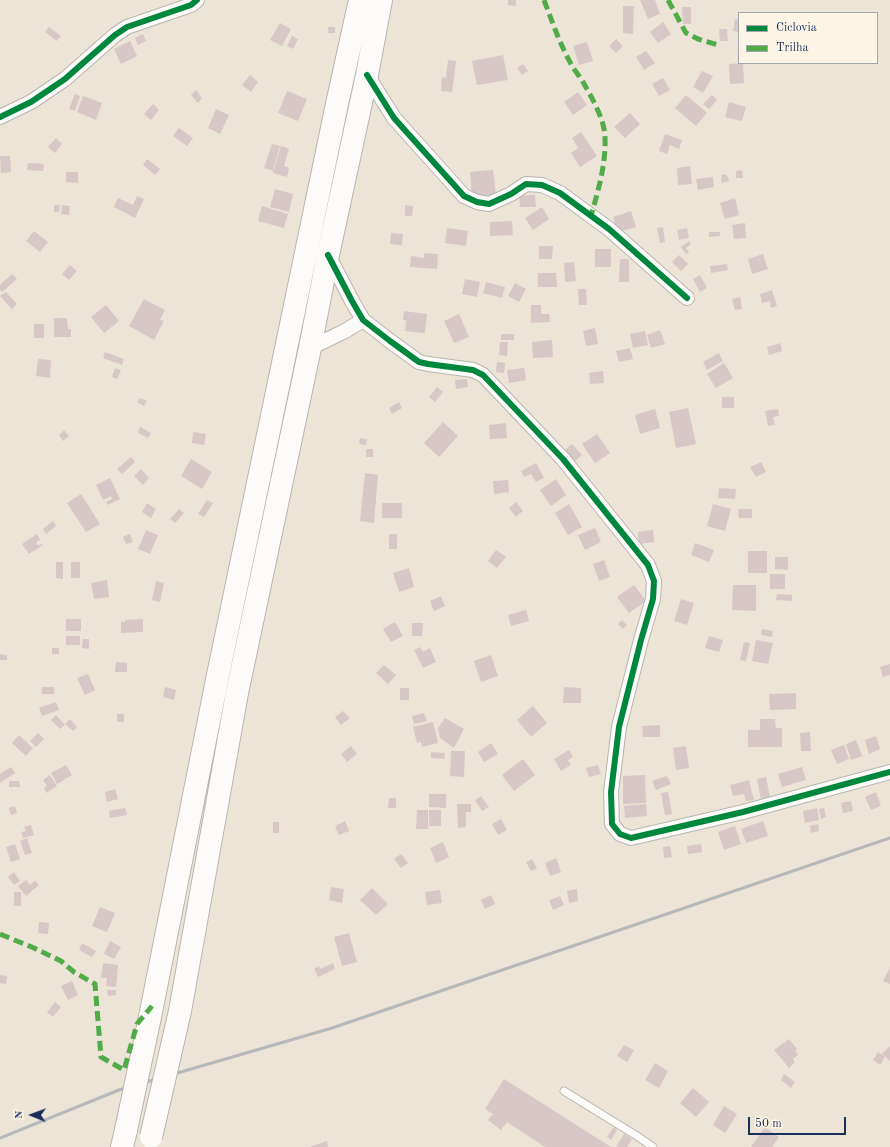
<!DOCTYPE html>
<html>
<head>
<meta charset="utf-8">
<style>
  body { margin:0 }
  #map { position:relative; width:890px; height:1147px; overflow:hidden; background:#ece4d6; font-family:"Old Standard TT",serif }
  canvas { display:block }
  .legend { position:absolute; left:738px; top:12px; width:140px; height:52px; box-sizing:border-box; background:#fcf5e5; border:1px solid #a2a6af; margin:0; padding:5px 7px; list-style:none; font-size:12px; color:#1b2f5e }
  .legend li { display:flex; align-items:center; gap:8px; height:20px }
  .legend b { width:20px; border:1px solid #a2a6af }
  .north { position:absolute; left:12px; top:1095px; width:40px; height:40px; -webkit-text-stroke:3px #fcf5e5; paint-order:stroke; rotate:271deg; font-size:11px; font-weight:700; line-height:16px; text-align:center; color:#1b2f5e }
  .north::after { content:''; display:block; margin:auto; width:14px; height:18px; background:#1b2f5e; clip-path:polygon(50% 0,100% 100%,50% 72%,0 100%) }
  .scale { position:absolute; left:748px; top:1117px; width:98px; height:18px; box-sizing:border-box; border:2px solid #1b2f5e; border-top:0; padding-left:5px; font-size:12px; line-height:14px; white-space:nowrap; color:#1b2f5e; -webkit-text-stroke:3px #fcf5e5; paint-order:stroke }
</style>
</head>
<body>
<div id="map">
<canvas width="890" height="1147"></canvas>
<ul class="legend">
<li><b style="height:5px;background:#00873e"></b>Ciclovia</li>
<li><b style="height:5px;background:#52ab49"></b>Trilha</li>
</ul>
<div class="north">N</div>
<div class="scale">50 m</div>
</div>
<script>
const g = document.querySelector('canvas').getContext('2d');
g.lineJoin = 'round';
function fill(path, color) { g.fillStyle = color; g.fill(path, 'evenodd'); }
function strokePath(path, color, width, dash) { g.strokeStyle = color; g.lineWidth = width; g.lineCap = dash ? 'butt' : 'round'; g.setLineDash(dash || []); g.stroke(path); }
fill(new Path2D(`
  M508,0H516V6L508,5Z
  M640,0H655L660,14L648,19Z
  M623,6H634L633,34L623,33Z
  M682,7H691V24H683Z
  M735,19L739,20V32L733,31Z
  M663,22L671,34L658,43L650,32Z
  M280,23L291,29L282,46L270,40Z
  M49,27L61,36L57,41L45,32Z
  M328,27H335V33H328Z
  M719,29H727L728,41H720Z
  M143,34L146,41L138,45L135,38Z
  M292,36L298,39L293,49L287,46Z
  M616,39L623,46L616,53L609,46Z
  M130,41L137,56L121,64L114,49Z
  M587,42L593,61L579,65L573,46Z
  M646,51L655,63L644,70L636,57Z
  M503,55L508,80L477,85L472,61Z
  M448,60L456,61L452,92L441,91L442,77L446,78Z
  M743,63L744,83L730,84L729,64Z
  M523,64L528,71L522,75L517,68Z
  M702,71L713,76L703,93L693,87Z
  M250,75L258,82L251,92L242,85Z
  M663,78L670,90L659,96L652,84Z
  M196,90L202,98L198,103L191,95Z
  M287,91L307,99L298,121L278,113Z
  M578,92L587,105L573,115L564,102Z
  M75,94L80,96L75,111L69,109Z
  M686,95L707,113L696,126L675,108Z
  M712,95L717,100L709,109L703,104Z
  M83,96L102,103L96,120L77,112Z
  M729,102L746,107L742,121L725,117Z
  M153,104L159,110L151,120L144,114Z
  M216,109L229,115L220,134L208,128Z
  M630,113L640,124L625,138L614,127Z
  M179,128L193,138L187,146L173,136Z
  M581,132L597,156L580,167L571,153L578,148L572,138Z
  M665,134L682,140L679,149L670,145L667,154L659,151Z
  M56,138L62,144L55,153L48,147Z
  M272,144L280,146L273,171L264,168Z
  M281,146L289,149L284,166L289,168L287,177L273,173Z
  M0,156H10L11,172L1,173Z
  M147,159L160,169L155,175L143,165Z
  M28,163L44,164L43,171L27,170Z
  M690,166L692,184L678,185L677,168Z
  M493,170L496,195L472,197L470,172Z
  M742,170L743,178H736V171Z
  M66,172H78V183L66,182Z
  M726,174L727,177L728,176L729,181L722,183L721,179L722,178L721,175Z
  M713,177L714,187L698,190L696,179Z
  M275,189L293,194L289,212L270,207Z
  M535,195L536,207H520L519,196Z
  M137,196L144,199L135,218L114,207L118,198L133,205Z
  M735,198L739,215L725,219L720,203Z
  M54,205H60L59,212H54Z
  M62,205L70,206L69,215L61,214Z
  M405,205L413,206L412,216H405Z
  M262,206L288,214L284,228L258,221Z
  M542,207L549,219L533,230L525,218Z
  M631,211L636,227L618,232L613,217Z
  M512,221L513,235L490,236V222Z
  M745,223L746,238L734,239L732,225Z
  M663,227L665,242L660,243L657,228Z
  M447,228L468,231L466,246L445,243Z
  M687,228L689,238L679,240L677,230Z
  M34,231L48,242L40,252L26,241Z
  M709,232H720V236L709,237Z
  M391,233L403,234L402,245L390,244Z
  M689,241L691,244L686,248L689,252L686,254L681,247Z
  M539,246H553L552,259H539Z
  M595,249H611V267H595Z
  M424,253L438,254L437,269L410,267L411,256L424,258Z
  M763,254L768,269L752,274L748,259Z
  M679,255L688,264L681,271L672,262Z
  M620,259H629V282H619Z
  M574,262L576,281L565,282L564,263Z
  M727,264L728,270L711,273L710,266Z
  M70,265L77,271L69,280L62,274Z
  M538,273H556L557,287H538Z
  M12,274L17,279L2,292L0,290V285Z
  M700,275L707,288L700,292L693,279Z
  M465,279L480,282L477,297L462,294Z
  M486,282L505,287L502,298L483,293Z
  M515,283L526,289L519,302L508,296Z
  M578,289H586L587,305H579Z
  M772,290L777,306L771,308L770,301L762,303L760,294Z
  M6,292L17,304L12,309L0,296Z
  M740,297L742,309L735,310L732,299Z
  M144,299L165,310L160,320L164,321L154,340L129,326Z
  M106,305L119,321L104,333L91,317Z
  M531,305H541V314H549L550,322L531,323Z
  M404,311L427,314L425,333L405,331L406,320H403Z
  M459,314L469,337L454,343L444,321Z
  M54,318H67L68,329H71V337H54Z
  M34,324H44V338H34Z
  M595,328L598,344L586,346L583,331Z
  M660,330L665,344L651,348L647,335Z
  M645,331L648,345L633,348L630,334Z
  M501,334H514V340H501Z
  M552,340L553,357L533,358L532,342Z
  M500,342H508L507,356L499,355Z
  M780,343L782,351L769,355L767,347Z
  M630,348L633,359L619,362L616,351Z
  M105,352L124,359L122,365L103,358Z
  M719,353L723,361L707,370L703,362Z
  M38,359L51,360L50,378L36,376Z
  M497,362L505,363L504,373L496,372Z
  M724,363L733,378L716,388L707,374Z
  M115,368L121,370L117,379L112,377Z
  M524,368L526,380L509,383L507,370Z
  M603,371L604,383L590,384L589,373Z
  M467,379L468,387L456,389L455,380Z
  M437,387L443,392L435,402L429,397Z
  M722,397H734V408H722Z
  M140,398L147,401L144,406L137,402Z
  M399,402L402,408L392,414L389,408Z
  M688,408L696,444L676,448L669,412Z
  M655,409L660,428L640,434L635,415Z
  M778,409L779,416L773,417L775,425L768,426L765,411Z
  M443,422L458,436L439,457L424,443Z
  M506,423L507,438L490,439L489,425Z
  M140,427L151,433L148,438L138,433Z
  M64,430L69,436L63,441L59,435Z
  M193,432L206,434L204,445L192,443Z
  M597,434L610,453L595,463L582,444Z
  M360,438L367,439L366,445L359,444Z
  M572,444L582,455L574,462L564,451Z
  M366,449H373V457H366Z
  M131,457L135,462L122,474L117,469Z
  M191,459L212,472L202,489L181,476Z
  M761,462L766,472L756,477L750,467Z
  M536,463L544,478L536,482L531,474L524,477L521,471Z
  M141,469L149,478L143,485L134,476Z
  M365,473L378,475L374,523L360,521Z
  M110,478L120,499L108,505L106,502L112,499L111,496L103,500L96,485Z
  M556,479L566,495L551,506L540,490Z
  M508,480L509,492L494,494L493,481Z
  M719,488L736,489L735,499L718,498Z
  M81,494L100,524L86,532L67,503Z
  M207,500L213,503L204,517L198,514Z
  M516,502L523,511L516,517L509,508Z
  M147,503L156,509L151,518L142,512Z
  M382,503H402V518H382Z
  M569,504L582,527L568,535L555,513Z
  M713,504L731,509L725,531L707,526Z
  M179,509L184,513L175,523L170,519Z
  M738,509H752V518H739Z
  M53,521L56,526L46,534L43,529Z
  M595,528L601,542L585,550L578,535Z
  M146,530L158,535L150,554L138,549Z
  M653,530L654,542L639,544L638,532Z
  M37,534L40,540L36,542L38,546L42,543L43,545L29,554L22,544Z
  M130,534L133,542L126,544L123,537Z
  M389,534H397V549H389Z
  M695,543L714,550L709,562L691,555Z
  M496,550L506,557L497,568L488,561Z
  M748,551H767V573H748Z
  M775,557H788V570L775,569Z
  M604,560L610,577L599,581L593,564Z
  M56,562H63V579L56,578Z
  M71,562H80V578H71Z
  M409,568L414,587L399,592L393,573Z
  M770,574H785V589H770Z
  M107,580L109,597L94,599L91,583Z
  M156,581L164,583L160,602L152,600Z
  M634,585L646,601L629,613L617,597Z
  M733,585H756V611L732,610Z
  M777,594L792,595V601L776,600Z
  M441,596L445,606L434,611L430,601Z
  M681,599L694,603L687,625L674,621Z
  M526,610L529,621L511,626L508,615Z
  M66,619H81V631H66Z
  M143,619V632L121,633V622H125V620Z
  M622,620L627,625L623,629L618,624Z
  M395,622L403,636L391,642L383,629Z
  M412,623H423L422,636H412Z
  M762,629L773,631L772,637L761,635Z
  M66,636H80V645H66Z
  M709,636L723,640L719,652L705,648Z
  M83,639H89V649L82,648Z
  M756,640L773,643L768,664L752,661Z
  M744,642L750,643L746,661L740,660Z
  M420,647L423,652L430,648L436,662L423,668L414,650Z
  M52,648H59V654H52Z
  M0,654L7,655V660H0Z
  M491,655L498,676L481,682L474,661Z
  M116,662L127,663V672H115Z
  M890,664V675L883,677L880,667Z
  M384,665L396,675L388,684L376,673Z
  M88,674L95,690L85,695L77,678Z
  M42,687H54V694H42Z
  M165,687L176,690L174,700L163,697Z
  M564,687L581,688V703H563Z
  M400,688H409V700H400Z
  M796,693V709L770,710L769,694Z
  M56,702L59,710L42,716L39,708Z
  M533,706L547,723L531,737L517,720Z
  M343,711L350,718L341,725L335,717Z
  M424,713L427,721L414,724L412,716Z
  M117,714H124V722H117Z
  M56,715L65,725L60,729L51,720Z
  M445,718L464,729L454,748L440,738L438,728Z
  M70,719L77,727L73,731L65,724Z
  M760,719H775L776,728H782V747H748V730H760Z
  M433,722L438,743L422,747L421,742L417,743L413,727Z
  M660,725V737H643L642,726Z
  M810,732L811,751H801L800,733Z
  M38,733L44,739L36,747L30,741Z
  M19,735L33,748L26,756L12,743Z
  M876,736L880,749L869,754L865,740Z
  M856,740L862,756L851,760L846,744Z
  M491,743L498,754L484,762L478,752Z
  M844,745L849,759L837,764L831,750Z
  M351,746L357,754L347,762L341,754Z
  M686,746L689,768L676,770L673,748Z
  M569,750L573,757L568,760L571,765L561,771L554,759Z
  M451,751H465L464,777L450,776Z
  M431,752L445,753L444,759L431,758Z
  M523,759L535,775L514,791L502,775Z
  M66,765L72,775L57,784L51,773Z
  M598,765L601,774L589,777L586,768Z
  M11,767L15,773L0,783V774Z
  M802,767L806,780L782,787L778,774Z
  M50,775L57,786L46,793L44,788L47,786L43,780Z
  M645,775L646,803L623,804V776Z
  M667,776L671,784L656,790L652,781Z
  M766,777L770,798L761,800L757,779Z
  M749,780L754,800L746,801L744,794L733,796L730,785Z
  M9,781H19L20,787H9Z
  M115,789L118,799L107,802L105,792Z
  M668,792L672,814L665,815L661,793Z
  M876,792L881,806L871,810L865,797Z
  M429,794H446V808L429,807Z
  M481,796L489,807L482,811L475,800Z
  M389,798H396V808H388Z
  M851,801L853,811L843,813L841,803Z
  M457,804H471V812H466V827L458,828Z
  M646,804L647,816L625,818L624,806Z
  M15,806L17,813L11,815L9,808Z
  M125,808L127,815L110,818L109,811Z
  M817,808L819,820L805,823L803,811Z
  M824,808L826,817L821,819L819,809Z
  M417,810H428V829H416Z
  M429,810H441V826H429Z
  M501,819L507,830L498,835L492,824Z
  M345,821L349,831L339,835L335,826Z
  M763,821L768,836L746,843L741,829Z
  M273,822H279V833H273Z
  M818,824L819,831L811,833L810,826Z
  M31,825L34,835L23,838L21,832L26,831L24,827Z
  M735,826L741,844L724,850L718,832Z
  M27,838L32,853L25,855L20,841Z
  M443,842L449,857L436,863L430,848Z
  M15,844L20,859L11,862L6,847Z
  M701,844L702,852L688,854L687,846Z
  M670,846L672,857L664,858L663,847Z
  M401,854L408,863L401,868L394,859Z
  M556,858L561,872L550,876L545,863Z
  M532,859L537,868L531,871L526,862Z
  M14,872L20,881L14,885L8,877Z
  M26,880L30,885L35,881L39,885L26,896L18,886Z
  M331,887L344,889L342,903L329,900Z
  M372,888L388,904L376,915L360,900Z
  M577,889L578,901L569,903L567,891Z
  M440,890L442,903L427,905L425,892Z
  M14,892H21V906H14Z
  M491,895L495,904L485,909L481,900Z
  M560,896L564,905L553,910L549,900Z
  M100,907L115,913L107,932L92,926Z
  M39,922L49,923L48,934L38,933Z
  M349,933L357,962L342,966L334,937Z
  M110,941L121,947L114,959L104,954Z
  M82,943L96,951L92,957L79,950Z
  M103,963L118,965L116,987L106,986L107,978H101Z
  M333,963L335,969L318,977L314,969L319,966L320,969Z
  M890,967V984L883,981Z
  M0,975L7,976L6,984L0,983Z
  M72,981L78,995L68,1000L61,986Z
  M107,990H116V995L108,996Z
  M55,1002L61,1007L53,1017L47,1012Z
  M789,1039L797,1049L795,1051L798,1055L793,1059L795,1062L789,1068L774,1050Z
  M624,1045L634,1050L627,1062L617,1056Z
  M890,1046V1061L882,1054Z
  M878,1052L885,1057L880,1065L873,1060Z
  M655,1063L668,1071L659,1088L645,1080Z
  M784,1074L795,1082L791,1088L781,1080Z
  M504,1079L611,1147H545L507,1122L501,1130L488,1120L493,1114L485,1109Z
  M693,1088L709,1102L696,1117L680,1103Z
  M724,1106L737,1114L725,1133L713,1125Z
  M614,1127L617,1130L611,1140L607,1137Z
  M765,1127L779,1137L772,1147H751Z
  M624,1134L632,1139L627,1147H616Z
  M327,1141L328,1147H309Z`), '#d7c7c7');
const lane = new Path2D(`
  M564,1091L637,1136L653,1147`);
const street = new Path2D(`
  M367,75L394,118L464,196L477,202L489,204L511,194L526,184L542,185L560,193L609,229L687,298
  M0,117L31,102L65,79L115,35L127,27L191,5L197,0
  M328,255L352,301L363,320L390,341L419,362L428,364L473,370L483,375L563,459L648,565L654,581L653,599L641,640L619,727L611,792L612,824L620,834L631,838L743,812L890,772
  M310,348L345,331L363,320`);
const highway = new Path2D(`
  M180,1011L237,693L310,348L328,255L367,75L381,0
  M150,1017L218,675L337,104L360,0
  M122,1147L126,1130`);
strokePath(lane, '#b8b5b0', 9);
strokePath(street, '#b8b5b0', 16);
strokePath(highway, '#b8b5b0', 24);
strokePath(lane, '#fcfbf9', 7);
strokePath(street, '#fcfbf9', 14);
strokePath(highway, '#fcfbf9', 22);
strokePath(new Path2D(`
  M0,1138L119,1090L332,1028L890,838`), '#b6b8bb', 3);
const highwayBridge = new Path2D(`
  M126,1130L150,1017
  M151,1137L180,1011`);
strokePath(highwayBridge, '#b8b5b0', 24, []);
strokePath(highwayBridge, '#fcfbf9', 22);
strokePath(new Path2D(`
  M544,0C552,21 559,42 570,62C573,69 579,75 583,82C592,98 605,120 605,138C606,165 598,191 591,216
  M668,0L686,33L698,39L718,45
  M0,934L34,948L61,961L74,972L95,984L101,1057L124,1070L137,1024L152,1006`), '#52ab49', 5, [10, 5]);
strokePath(new Path2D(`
  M367,75L394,118L464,196L477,202L489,204L511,194L526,184L542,185L560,193L609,229L687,298
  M0,117L31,102L65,79L115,35L127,27L191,5L197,0
  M328,255L352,301L363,320L390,341L419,362L428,364L473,370L483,375L563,459L648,565L654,581L653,599L641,640L619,727L611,792L612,824L620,834L631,838L743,812L890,772`), '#00873e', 6);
</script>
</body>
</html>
